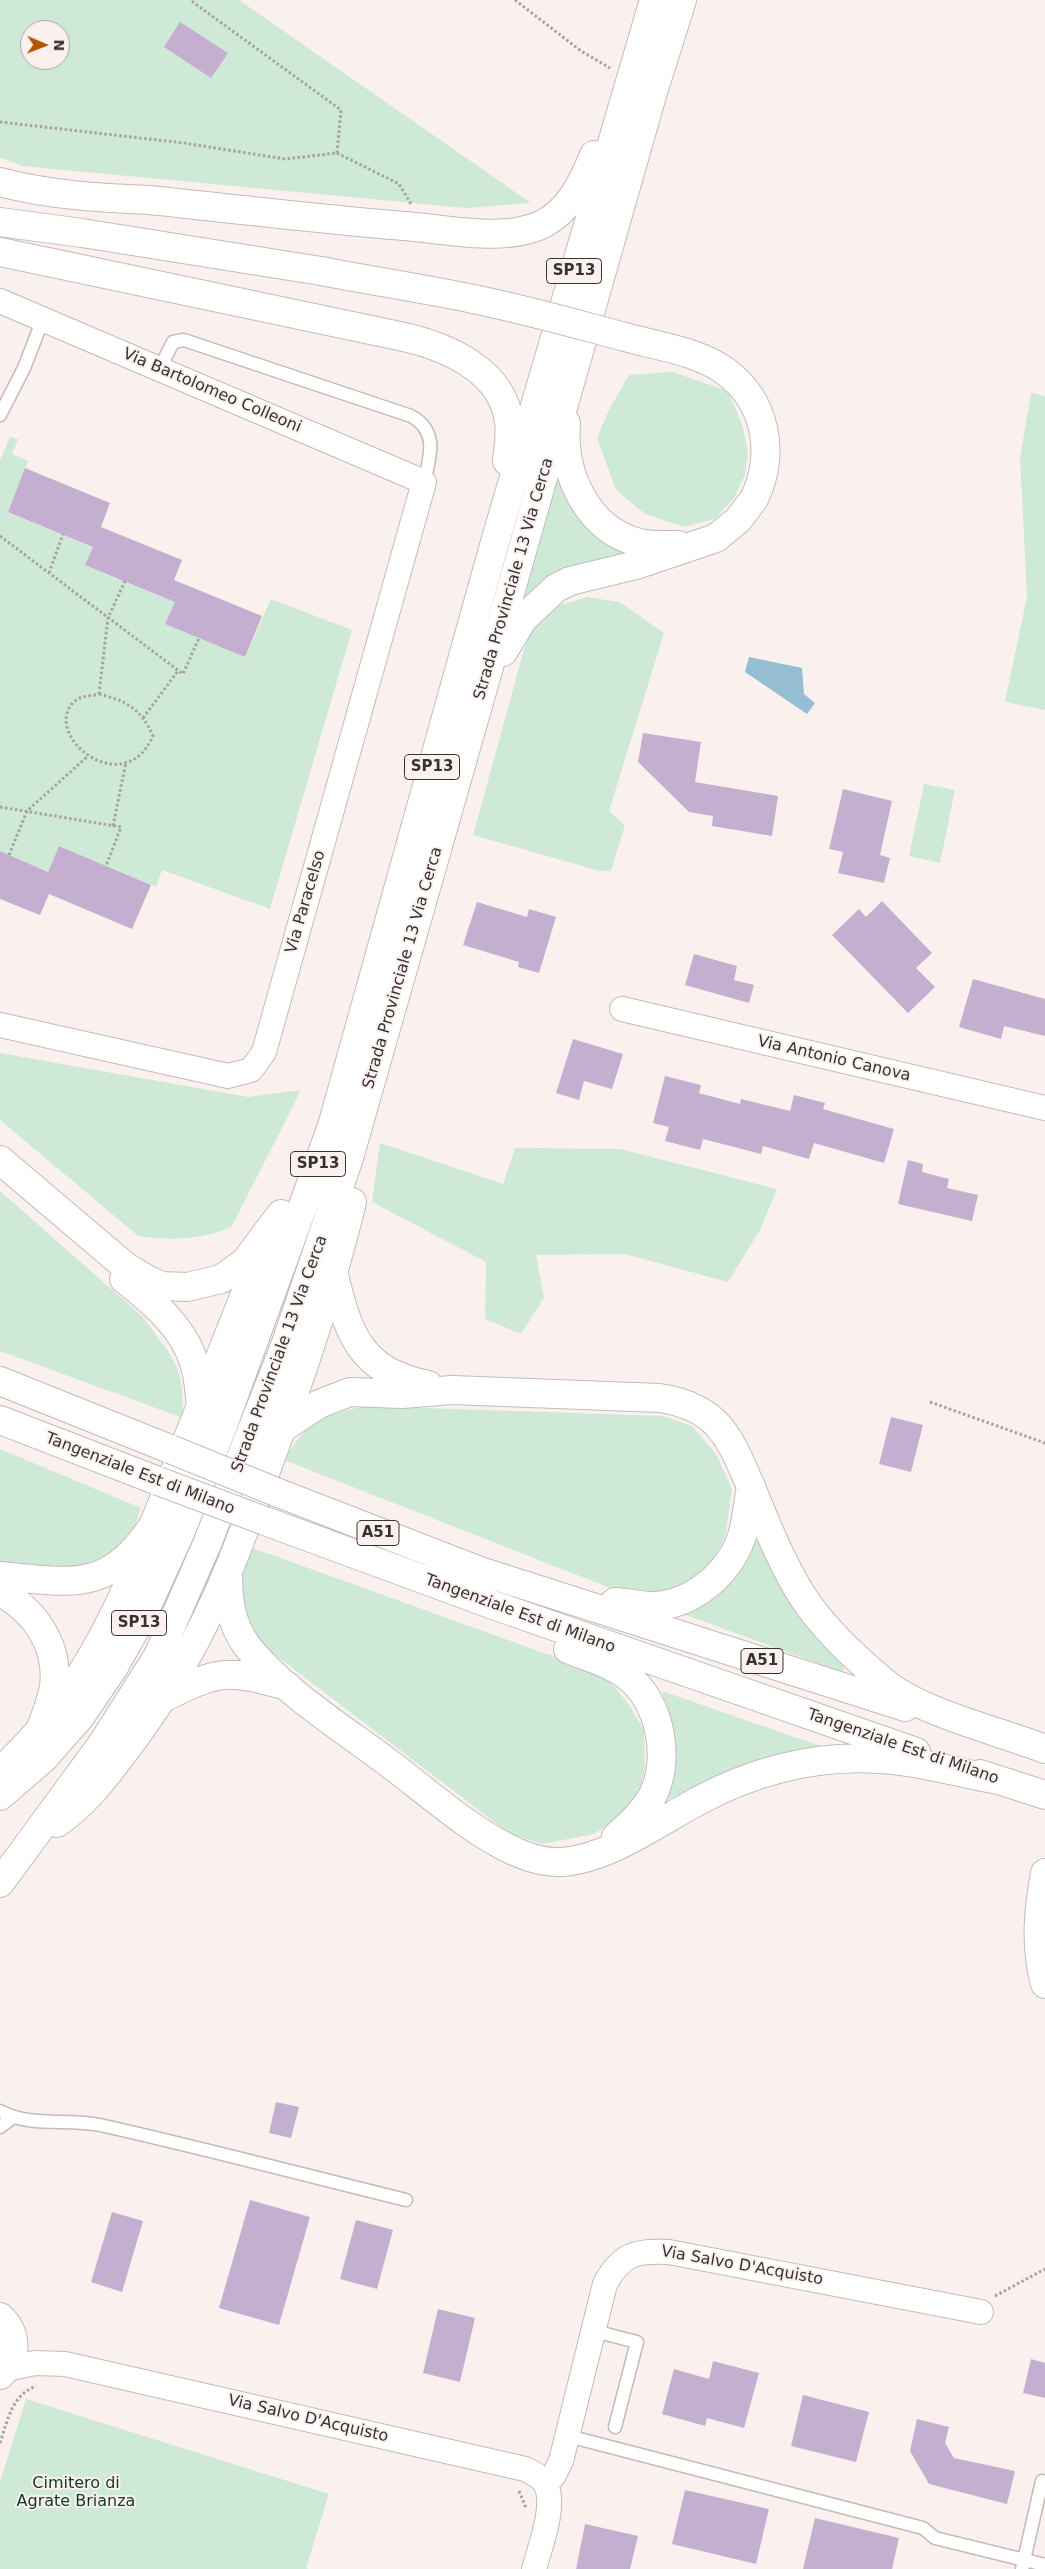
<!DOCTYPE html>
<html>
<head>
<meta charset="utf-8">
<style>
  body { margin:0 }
  #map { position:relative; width:1045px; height:2569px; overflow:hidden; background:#faf1ee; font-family:"DejaVu Sans",sans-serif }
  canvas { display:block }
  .north { position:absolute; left:20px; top:20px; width:50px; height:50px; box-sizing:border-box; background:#faf1ee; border:1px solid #aca5a2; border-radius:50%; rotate:91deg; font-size:14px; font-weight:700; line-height:20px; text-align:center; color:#363231 }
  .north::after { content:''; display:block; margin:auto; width:18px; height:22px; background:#b25402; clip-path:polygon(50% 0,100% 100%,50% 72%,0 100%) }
</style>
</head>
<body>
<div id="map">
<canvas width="1045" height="2569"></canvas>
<div class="north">N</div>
</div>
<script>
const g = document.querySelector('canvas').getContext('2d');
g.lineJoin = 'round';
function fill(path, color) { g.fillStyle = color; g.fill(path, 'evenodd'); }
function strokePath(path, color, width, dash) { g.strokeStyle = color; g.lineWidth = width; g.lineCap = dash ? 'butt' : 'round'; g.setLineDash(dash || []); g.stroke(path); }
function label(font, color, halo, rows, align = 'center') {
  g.font = font + ' "DejaVu Sans",sans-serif'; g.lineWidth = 4; g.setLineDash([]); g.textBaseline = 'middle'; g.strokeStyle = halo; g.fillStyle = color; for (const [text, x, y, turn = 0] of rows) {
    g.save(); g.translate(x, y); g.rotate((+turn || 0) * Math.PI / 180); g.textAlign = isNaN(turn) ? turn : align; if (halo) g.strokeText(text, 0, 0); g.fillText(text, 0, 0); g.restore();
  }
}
fill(new Path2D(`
  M0,0H239L531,203L466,208L22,166L0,157ZM30,30H60V60H30Z
  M673,372L728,391L743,427L748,454L745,475L734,498L715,519L684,527L645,514L616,490L597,438L610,408L629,375Z
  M1031,393L1045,396V710L1005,702L1027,596L1020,458Z
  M10,437L18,439L12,454L28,461L8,512L93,547L86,565L175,602L166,624L245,657L271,599L352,630L270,909L162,870L156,887L59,846L48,872L0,851V460Z
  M559,463L636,556L518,605Z
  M586,597L620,602L664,633L609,811L625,825L611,871H600L473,835L531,624L549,609Z
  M924,784L955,790L940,863L909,856Z
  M0,1053L248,1097L301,1090L232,1226C210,1239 162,1242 137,1235L0,1120Z
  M380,1143L503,1184L515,1148L620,1149L777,1189L760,1230L728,1282L625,1254L536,1255L544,1298L521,1334L485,1319L486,1262L372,1202Z
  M0,1191L143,1317L170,1354L179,1373L182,1388L183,1418L0,1351Z
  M364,1406L663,1416L692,1426L716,1454L732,1489L725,1537L712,1561L691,1584L661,1593H623L284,1460C308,1420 320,1417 364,1406Z
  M0,1449L141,1508C137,1518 134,1535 126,1544C95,1578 41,1569 0,1565Z
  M756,1534L847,1662L842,1672L675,1611C704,1592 752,1572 756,1534Z
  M250,1547L594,1671L614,1686L629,1705L644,1730L645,1767L639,1795L616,1820L594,1834L542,1844L510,1834L266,1648L244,1619L240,1579Z
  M662,1691L826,1748L729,1774L661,1802L669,1716Z
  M26,2399L329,2494L306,2568L309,2569H0V2482Z`), '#ceead7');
fill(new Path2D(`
  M749,657L802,668L804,694L815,703L807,714L745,672Z`), '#95bed2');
fill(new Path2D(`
  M180,22L228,53L211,78L164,47Z
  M25,468L110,503L101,527L182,560L174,580L262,616L245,657L165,624L175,602L85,565L93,547L8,512Z
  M643,733L701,742L695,782L778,796L772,836L712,826L713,816L689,812L638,762Z
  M843,789L892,801L880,855L890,858L884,883L838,873L843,852L829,849Z
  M59,846L151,885L132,929L49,894L40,915L0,899V851L48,872Z
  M882,901L932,953L916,968L935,987L908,1013L832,935L859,909L866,917Z
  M477,902L527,917L529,909L556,917L539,973L518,967L519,962L463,945Z
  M694,954L737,966L734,980L754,985L749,1003L685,985Z
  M973,979L1045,999V1036L1004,1026L1001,1039L959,1027Z
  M573,1039L623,1054L612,1089L584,1081L579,1100L556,1093Z
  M665,1076L701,1085L699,1093L740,1104L741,1099L790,1111L794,1095L825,1103L823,1109L894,1129L884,1163L814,1143L809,1159L763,1146L761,1154L703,1139L700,1150L665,1141L669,1127L653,1123Z
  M908,1160L923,1164L922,1172L949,1179L947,1188L978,1195L972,1221L898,1204Z
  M891,1417L923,1425L911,1472L879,1464Z
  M276,2102L299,2107L291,2138L269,2133Z
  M250,2200L310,2217L279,2325L219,2308Z
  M112,2212L143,2221L122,2292L91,2282Z
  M356,2220L393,2230L377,2289L340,2279Z
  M438,2309L475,2318L460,2382L423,2373Z
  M1031,2359L1045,2363V2398L1023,2393Z
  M713,2361L759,2373L744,2428L707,2418L705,2426L662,2414L674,2369L709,2379Z
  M803,2395L869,2412L856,2462L791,2446Z
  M917,2419L949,2427L945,2443L954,2458L1015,2471L1007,2504L929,2484L910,2451Z
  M685,2490L769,2509L756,2564L672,2544Z
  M815,2518L899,2538L892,2569H803Z
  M585,2524L638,2536L630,2569H576Z`), '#c5afd0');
const lane = new Path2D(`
  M160,368L173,342L184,340L411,416C439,431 430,457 424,482
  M0,415L24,368L43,319
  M0,2111C31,2128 67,2118 100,2125C203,2148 304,2175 406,2200
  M0,2127L12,2118
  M594,2331L637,2342L615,2427
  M568,2436L923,2528L935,2538L1045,2565
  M1022,2569L1042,2481`);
const street = new Path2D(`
  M0,301L424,482L264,1052L251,1070L228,1076L0,1025
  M622,1009L1045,1108
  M6,2369L35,2363L65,2364L525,2469C533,2473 542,2477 546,2485C556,2506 540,2547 534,2569
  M546,2484L554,2475L561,2461L605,2284C621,2254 636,2250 669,2252L981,2312`);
const secondary = new Path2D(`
  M1045,1873C1038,1911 1035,1946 1045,1984
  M0,2317C18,2334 18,2358 0,2375`);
const primary = new Path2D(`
  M0,182C48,195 101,198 150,200C235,209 319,219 404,226C446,229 504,243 543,224C570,210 583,182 594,155
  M0,222L82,233L321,271
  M0,252L404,337C448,347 503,371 509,422C511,435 508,448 507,461
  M566,423C562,474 587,530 640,543C652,546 666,545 678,545
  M503,652L523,619L556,588L570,581L636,565L716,538L738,520L754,499
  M0,1771C88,1693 129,1588 171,1481C199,1412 225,1343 253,1274L270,1239
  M0,1796L43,1759L80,1717L114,1667L142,1617L180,1533L222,1428L332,1126L495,542L654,0
  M57,1823C86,1803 106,1776 127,1748C168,1694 202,1634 228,1571C242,1538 254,1503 267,1468C300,1380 330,1293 352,1202
  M0,1883L102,1744L158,1656L207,1544L286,1343L349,1158L653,92L682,0`);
const highway = new Path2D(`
  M0,1160L125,1266L150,1281L162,1286L187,1287L221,1279L245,1262L281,1214
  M334,1275C349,1337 361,1371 428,1385
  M124,1279C153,1302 185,1328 195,1366C199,1378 199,1392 201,1405
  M0,1381L170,1449
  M0,1420L158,1481
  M281,1429L319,1404L350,1392L402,1394L452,1390L660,1398C719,1407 730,1438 751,1487C766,1524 782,1564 803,1597C824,1629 855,1658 884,1682C921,1713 999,1731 1045,1749
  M276,1492L480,1571L905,1707
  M265,1521L496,1606L916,1752
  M228,1571C228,1598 230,1623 247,1646C282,1691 345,1730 390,1764C430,1794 470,1831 516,1852C530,1858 545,1863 561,1862C609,1859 658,1822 700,1800C755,1771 816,1755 879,1759C919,1761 959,1773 998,1780
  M0,1576C75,1583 110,1593 156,1521
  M0,1592C35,1610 59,1646 54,1686C52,1701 45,1716 40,1731
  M615,1602C626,1603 638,1605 649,1606C691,1607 729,1574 742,1536C747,1520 748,1503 751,1486
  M568,1649C587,1657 611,1663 627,1676C660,1701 671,1757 653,1795C644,1812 630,1824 616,1837
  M163,1698C220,1670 225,1669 287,1686
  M980,1774L1045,1795`);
strokePath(lane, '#c4bbb8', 15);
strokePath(street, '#c4bbb8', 26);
strokePath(secondary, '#c4bbb8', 30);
strokePath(primary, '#c4bbb8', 30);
strokePath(highway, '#c4bbb8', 30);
strokePath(new Path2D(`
  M515,0L581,51L610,68
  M0,122L184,143L285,159L337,153L341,110L190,0
  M337,153L399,184L411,204
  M0,536L183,674L199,638
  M49,573L63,534
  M99,694C127,701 141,709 153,736C123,804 37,732 76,700C81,696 92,696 99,694Z
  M99,694L108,618L125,581
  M143,718L178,671
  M0,807L121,827L106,866
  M113,826L126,762
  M9,855L27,811L88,756
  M930,1402L1045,1443
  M995,2296L1045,2269
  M0,2443C8,2420 11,2396 36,2386
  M519,2491L526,2508`), '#a8a29f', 3, [2.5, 2.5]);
strokePath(lane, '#fff', 12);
strokePath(street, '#fff', 24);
strokePath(secondary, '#fff', 28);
strokePath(primary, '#fff', 28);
strokePath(highway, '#fff', 28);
const primaryBridge = new Path2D(`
  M321,271C373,281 426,289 478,300C527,310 576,324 625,337C657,346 697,351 725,371C766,401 776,453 754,499`);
const highwayBridge = new Path2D(`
  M170,1449L276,1492
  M158,1481L265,1521`);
strokePath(primaryBridge, '#c4bbb8', 30, []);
strokePath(highwayBridge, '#c4bbb8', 30, []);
strokePath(primaryBridge, '#fff', 28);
strokePath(highwayBridge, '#fff', 28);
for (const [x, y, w] of [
  [574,271,55],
  [432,767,55],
  [318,1164,55],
  [378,1533,42],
  [139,1623,55],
  [762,1661,42]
]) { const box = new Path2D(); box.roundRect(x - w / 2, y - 12.5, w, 25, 4); g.fillStyle = '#faf1ee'; g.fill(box); strokePath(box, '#363231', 1); }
label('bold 15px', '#363231', null, [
  ["SP13",574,271],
  ["SP13",432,767],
  ["SP13",318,1164],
  ["A51",378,1533],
  ["SP13",139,1623],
  ["A51",762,1661]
]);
label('16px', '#363231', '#faf1ee', [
  ["Via Bartolomeo Colleoni",212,391,23],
  ["Strada Provinciale 13 Via Cerca",514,579,-74],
  ["Via Paracelso",306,902,-74],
  ["Strada Provinciale 13 Via Cerca",403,968,-74],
  ["Via Antonio Canova",834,1059,13],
  ["Strada Provinciale 13 Via Cerca",280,1354,-70],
  ["Tangenziale Est di Milano",140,1474,21],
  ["Tangenziale Est di Milano",520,1614,20],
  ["Tangenziale Est di Milano",903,1747,19],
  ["Via Salvo D'Acquisto",742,2266,10],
  ["Via Salvo D'Acquisto",308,2419,13]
]);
label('16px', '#0c3a22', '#faf1ee', [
  ["Cimitero di",76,2484],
  ["Agrate Brianza",76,2502]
]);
</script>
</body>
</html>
